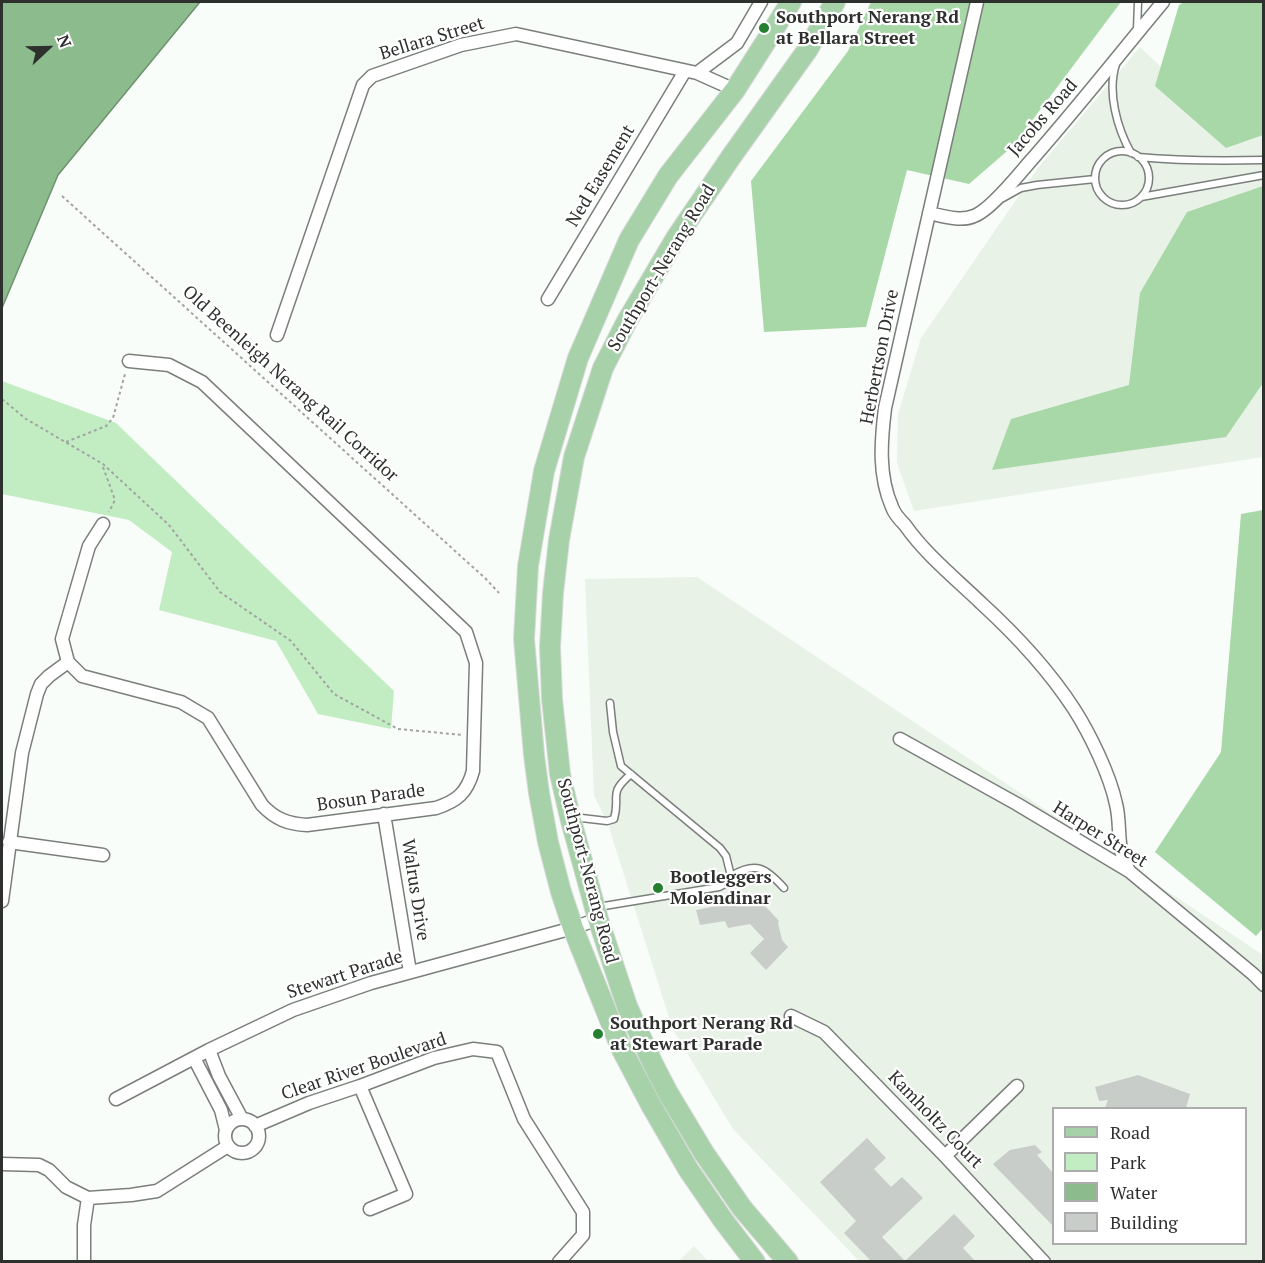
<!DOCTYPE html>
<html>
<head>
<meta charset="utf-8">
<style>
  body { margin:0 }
  #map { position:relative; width:1265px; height:1263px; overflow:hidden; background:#f9fdf9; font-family:"PT Serif",serif }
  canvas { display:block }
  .frame { position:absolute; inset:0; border:3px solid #2e302e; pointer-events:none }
  .legend { position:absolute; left:1052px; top:1107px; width:195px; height:138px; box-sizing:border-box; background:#fff; border:2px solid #abacab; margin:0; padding:8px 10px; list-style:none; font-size:18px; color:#2e302e }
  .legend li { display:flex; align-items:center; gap:12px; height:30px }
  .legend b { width:30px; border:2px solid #abacab }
  .north { position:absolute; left:18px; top:18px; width:60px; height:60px; -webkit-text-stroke:4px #fff; paint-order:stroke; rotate:68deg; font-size:16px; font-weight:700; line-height:24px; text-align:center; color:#2e302e }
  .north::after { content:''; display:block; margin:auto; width:21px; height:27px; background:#2e302e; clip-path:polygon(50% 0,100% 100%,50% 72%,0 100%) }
</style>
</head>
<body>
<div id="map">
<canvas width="1265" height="1263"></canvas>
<div class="frame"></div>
<ul class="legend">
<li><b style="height:8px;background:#a7d1a9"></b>Road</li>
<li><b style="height:16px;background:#c2edc2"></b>Park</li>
<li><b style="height:16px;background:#8cbb8d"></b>Water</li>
<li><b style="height:16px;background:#c9cdc9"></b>Building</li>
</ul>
<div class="north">N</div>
</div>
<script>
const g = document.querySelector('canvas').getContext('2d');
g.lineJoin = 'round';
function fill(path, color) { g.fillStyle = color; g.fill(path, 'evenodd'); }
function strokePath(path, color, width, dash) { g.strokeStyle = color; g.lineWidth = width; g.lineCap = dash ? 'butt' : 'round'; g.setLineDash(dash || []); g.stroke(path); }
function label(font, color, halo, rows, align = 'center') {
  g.font = font + ' "PT Serif",serif'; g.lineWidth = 4.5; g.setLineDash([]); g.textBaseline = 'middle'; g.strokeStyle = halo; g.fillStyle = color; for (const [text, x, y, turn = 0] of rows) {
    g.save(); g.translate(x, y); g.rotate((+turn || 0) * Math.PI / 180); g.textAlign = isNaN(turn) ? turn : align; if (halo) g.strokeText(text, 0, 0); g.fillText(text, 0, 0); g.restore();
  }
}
fill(new Path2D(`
  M1140,47L1233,135L1263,125V457L914,511L897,463L898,414L921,338L1038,168Z
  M697,577L1263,955V1261H859L733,1129L673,1030L607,821L594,796L585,579ZM1054,1108H1246V1244H1054Z
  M694,1246L708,1261H679Z`), '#e8f2e7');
fill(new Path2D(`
  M2,381L116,423L394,691L391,729L318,714L276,641L159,610L172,552L129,520L2,494Z`), '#c2edc2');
fill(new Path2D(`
  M871,2H1121L1013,146L969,184L907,170L866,327L764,332L751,181L848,51Z
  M1184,2H1263V135L1226,148L1155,86L1179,5Z
  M1263,186V383L1226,437L992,470L1011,419L1129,385L1140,293L1187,212Z
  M1263,510L1264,927L1256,936L1155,852L1221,752L1241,514Z`), '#a8d8a8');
const water = new Path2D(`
  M2,2H200L58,175L2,308Z`);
fill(water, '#8cbb8d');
strokePath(water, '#709170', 1.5);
fill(new Path2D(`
  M755,895L779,921L778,923L782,940L788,947L766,970L750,953L764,939L750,924L728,928L725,921L700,925L696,910L737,902L736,899Z
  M1138,1075L1190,1094L1186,1108H1105L1108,1100L1099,1101L1095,1087Z
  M867,1138L886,1158L874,1169L891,1187L902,1177L923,1198L882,1237L905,1261L954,1214L975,1236L963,1248L976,1262H872L844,1233L856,1221L820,1182Z
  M1035,1145L1042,1152L1037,1155L1053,1173V1226L993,1164L1010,1150Z`), '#c9cdc9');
const service = new Path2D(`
  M1137,30L1138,2
  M1116,64C1107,92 1117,128 1131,153
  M1095 178a27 27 0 1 1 54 0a27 27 0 1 1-54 0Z
  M1138,157C1180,161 1222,161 1264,160
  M1141,197L1264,175
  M1003,198L1021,188L1037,185L1095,179
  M573,817L607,821L614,819C621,794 607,795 631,774
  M731,876C756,861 766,868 784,888
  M598,907L719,887L727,883L731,876L726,856L720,848L621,766L613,732L610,703`);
const minor = new Path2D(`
  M977,2L885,408C881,441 878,475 892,507C894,513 900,520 905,525C926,555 955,578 981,603C1016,635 1048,669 1074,709C1090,734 1110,775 1116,804C1120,819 1118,835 1121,850C1122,857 1126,864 1129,871
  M697,73L737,43L761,2
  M929,213C943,216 960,222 974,216C990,210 1015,179 1027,165C1074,112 1118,56 1163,2
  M548,299L685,71
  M277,335L363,85L372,76L461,45L516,34L697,73L735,90
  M103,524L89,546L62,639L68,662L82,676L181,702L208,718L262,805C275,819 288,824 307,825L436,808C457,801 467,793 473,771L476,663L466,632L202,382L169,365L129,361
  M900,739L1017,804L1129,871L1253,974L1264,985
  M384,814L410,972
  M9,842L103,855
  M2,901L22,753L37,694L41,684L49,676L68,662
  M791,1016L824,1032L945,1156L1044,1262
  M209,1050L219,1076L242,1119
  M194,1058L221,1110L226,1130
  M360,1086L406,1194L370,1209
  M116,1099L209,1050L293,1010L371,983L573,928L598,919
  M225 1136a17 17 0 1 1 34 0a17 17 0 1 1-34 0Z
  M255,1126L309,1103L360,1086L434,1058L473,1049L497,1052L524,1119L583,1212V1235L559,1262
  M945,1156L1017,1086
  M2,1164L39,1165L49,1170L66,1187L88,1198L131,1195L157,1191L228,1146
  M84,1262V1225L88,1198`);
const primary = new Path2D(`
  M755,1262L723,1220L688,1169L651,1105L621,1048L573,928L561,892L548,842L539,793L534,755L524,639L528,566L544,471L578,358L629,240L668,176L735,90L791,2
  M788,1262L742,1208L704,1153L668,1093L652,1062L627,1006L598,919L570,817L560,774L552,699L550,647L553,593L559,540L574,457L603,368L627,321L676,238L731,157L808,49L835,2`);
strokePath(service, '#7b7f7b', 9);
strokePath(minor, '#7b7f7b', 15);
strokePath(primary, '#d9dad9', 22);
strokePath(new Path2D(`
  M62,196L485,578L499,593
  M2,399L26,419L103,464L169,525L220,592L291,641L334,694L398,729L463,735
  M66,442L106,426L113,418L125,374
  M103,467L115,500L109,512`), '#a1a4a1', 2, [3, 3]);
strokePath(service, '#fff', 6);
strokePath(minor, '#fff', 12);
strokePath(primary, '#a7d1a9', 20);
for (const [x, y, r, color] of [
  [764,28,6,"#247f2f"],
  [658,888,6,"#247f2f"],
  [598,1034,6,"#247f2f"]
]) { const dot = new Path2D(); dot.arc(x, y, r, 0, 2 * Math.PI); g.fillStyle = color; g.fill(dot); strokePath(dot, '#fff', 2); }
label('bold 18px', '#2e302e', '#fff', [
  ["Southport Nerang Rd",776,18],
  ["at Bellara Street",776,39],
  ["Bootleggers",670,878],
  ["Molendinar",670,899],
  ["Southport Nerang Rd",610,1024],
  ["at Stewart Parade",610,1045]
], 'left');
label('18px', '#2e302e', '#fff', [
  ["Bellara Street",432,39,-17],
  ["Jacobs Road",1043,118,-49],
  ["Ned Easement",601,176,-59],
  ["Southport-Nerang Road",662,268,-59],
  ["Herbertson Drive",880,357,-79],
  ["Old Beenleigh Nerang Rail Corridor",290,384,42],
  ["Bosun Parade",371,798,-8],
  ["Harper Street",1100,835,32],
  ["Southport-Nerang Road",587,871,75],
  ["Walrus Drive",415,890,81],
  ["Stewart Parade",345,975,-18],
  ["Clear River Boulevard",364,1067,-19],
  ["Kamholtz Court",935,1120,46]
]);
</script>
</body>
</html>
